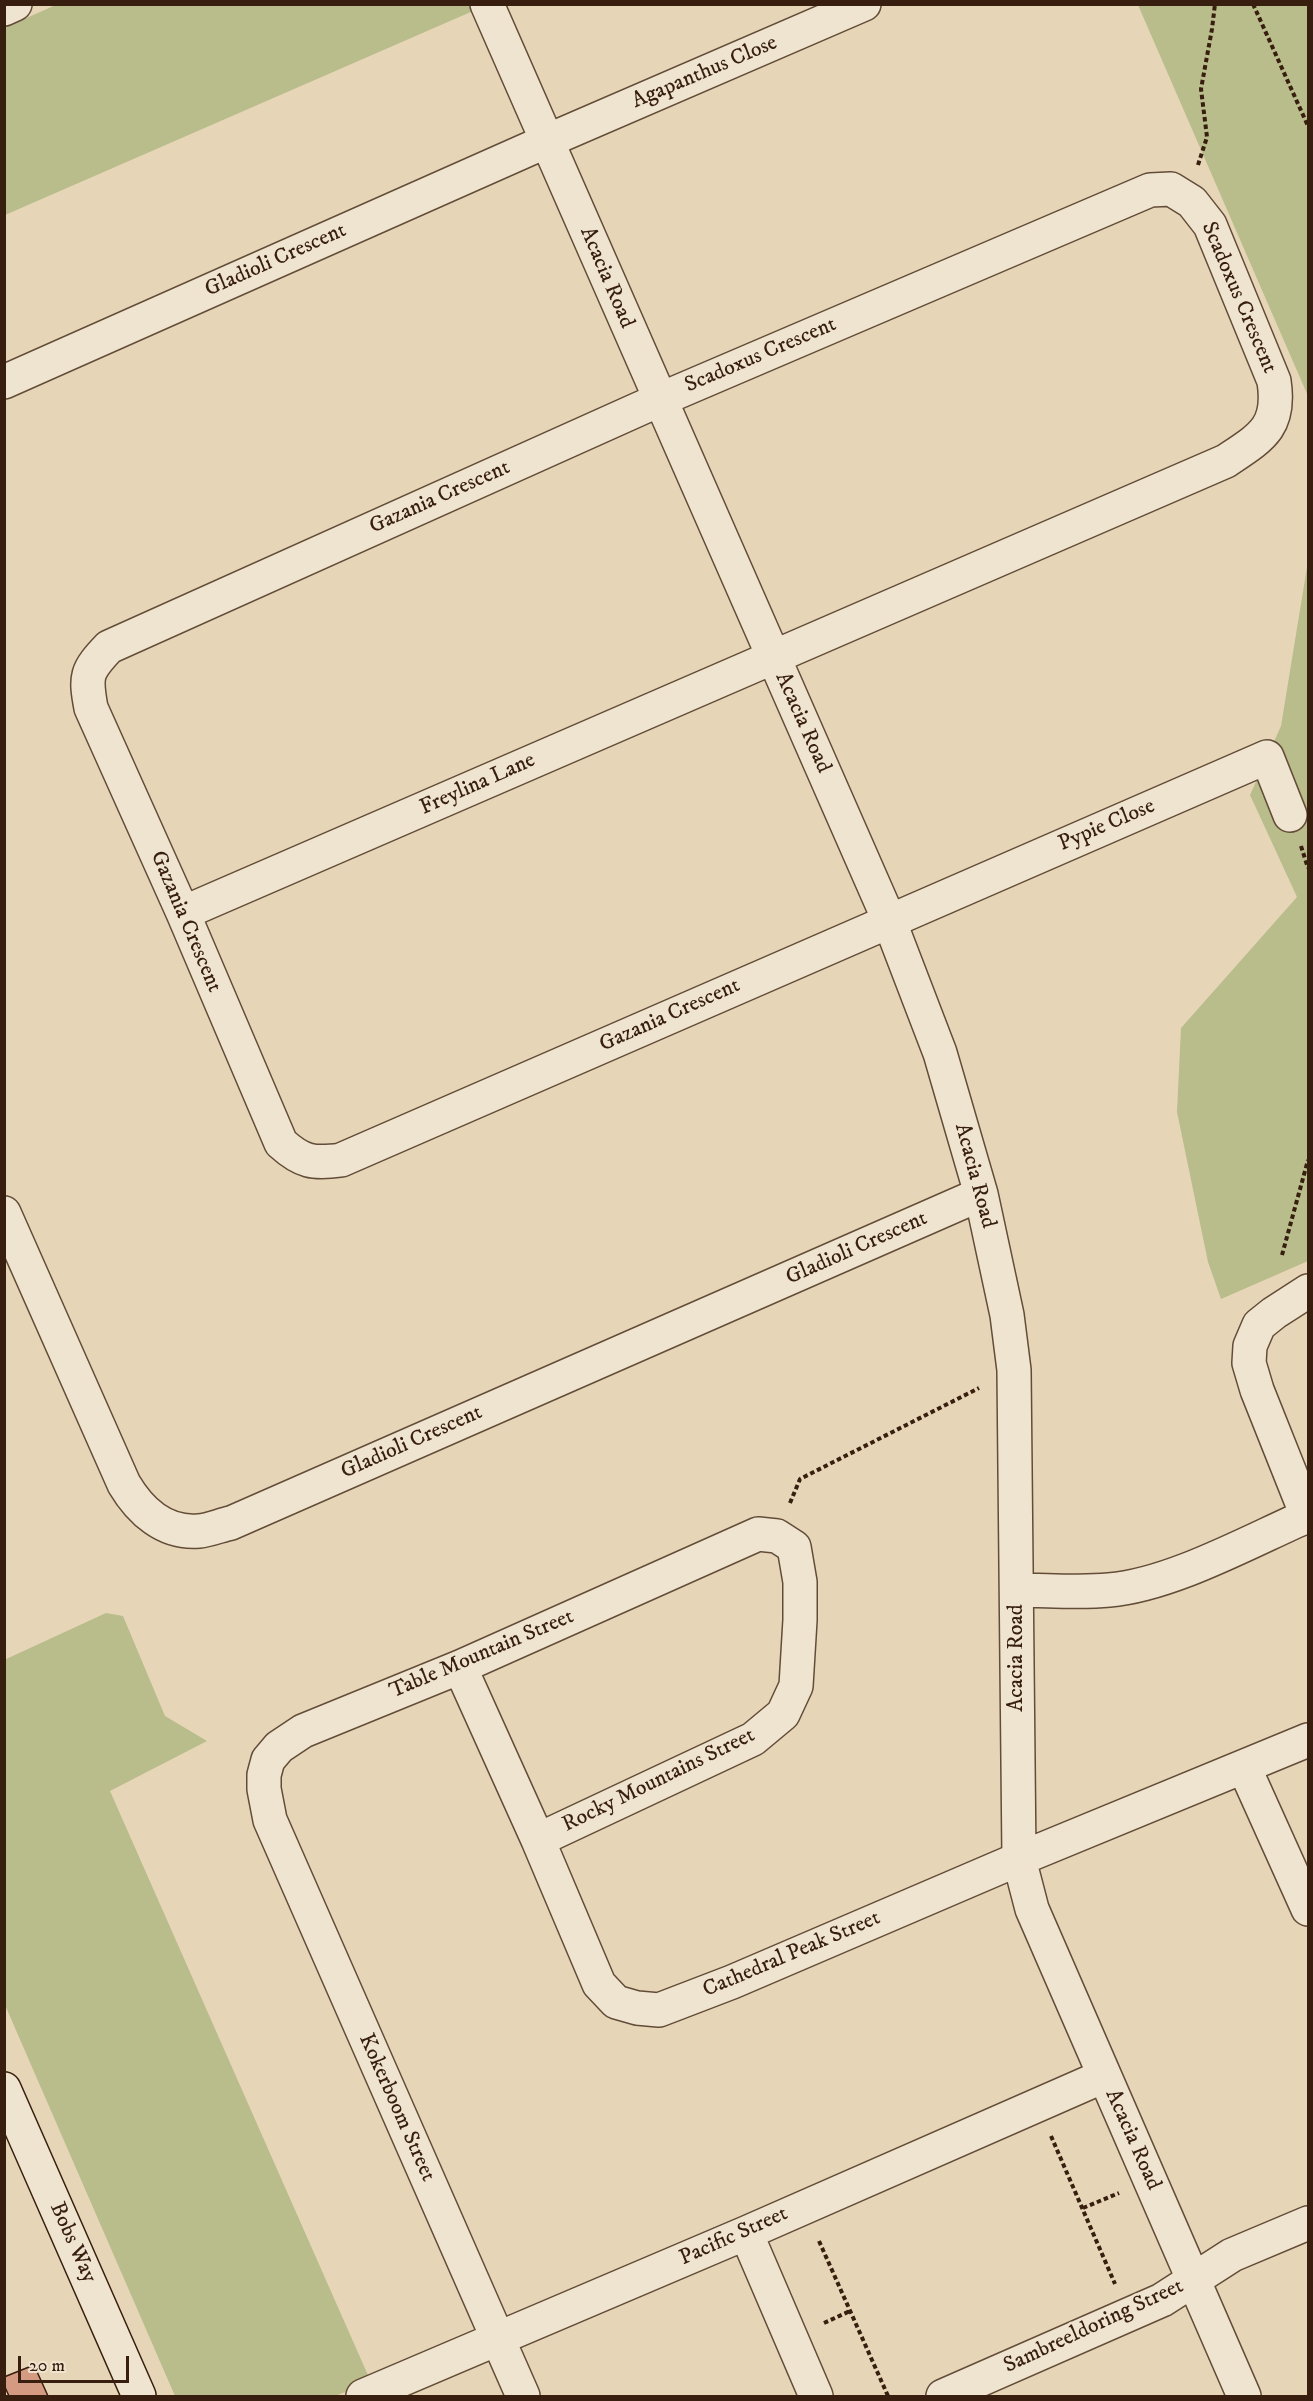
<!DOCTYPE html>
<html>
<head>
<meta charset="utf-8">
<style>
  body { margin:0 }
  #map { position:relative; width:1313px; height:2401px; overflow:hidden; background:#e6d6b7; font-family:"IM FELL DW Pica",serif }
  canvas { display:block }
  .frame { position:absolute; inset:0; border:6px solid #371e0e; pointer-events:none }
  .scale { position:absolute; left:18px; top:2356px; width:111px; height:27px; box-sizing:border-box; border:3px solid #371e0e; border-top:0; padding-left:8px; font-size:18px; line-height:21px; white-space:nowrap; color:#371e0e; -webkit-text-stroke:4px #efe4d0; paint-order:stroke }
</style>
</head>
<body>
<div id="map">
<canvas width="1313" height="2401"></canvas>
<div class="frame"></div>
<div class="scale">20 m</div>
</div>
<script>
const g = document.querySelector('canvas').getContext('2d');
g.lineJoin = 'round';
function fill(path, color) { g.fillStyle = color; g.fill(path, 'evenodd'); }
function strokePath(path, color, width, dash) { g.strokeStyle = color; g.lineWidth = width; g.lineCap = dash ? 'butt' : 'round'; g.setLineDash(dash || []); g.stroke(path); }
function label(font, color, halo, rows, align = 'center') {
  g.font = font + ' "IM FELL DW Pica",serif'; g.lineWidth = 5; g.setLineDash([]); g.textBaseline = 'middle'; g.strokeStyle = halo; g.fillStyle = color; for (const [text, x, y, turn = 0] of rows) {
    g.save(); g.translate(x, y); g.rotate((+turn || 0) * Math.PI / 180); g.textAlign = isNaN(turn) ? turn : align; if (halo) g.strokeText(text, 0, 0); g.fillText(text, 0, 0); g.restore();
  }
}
fill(new Path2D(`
  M58,4H470L473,11L5,215L4,28Z
  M1138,5H1308V396Z
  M1308,561V1261L1221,1299L1208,1262L1177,1112L1181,1028L1297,897L1250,795L1281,726Z
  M106,1613L123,1616L165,1716L207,1741L110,1791L371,2382L335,2396H175L5,2005L4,1660Z`), '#b9bc8b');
const building = new Path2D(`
  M34,2365L48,2396H9L4,2385V2377Z`);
fill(building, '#d49b82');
strokePath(building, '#371e0e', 1.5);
const street = new Path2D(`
  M487,4L889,920L940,1053L981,1194L1007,1315L1014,1370L1019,1859L1032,1909L1244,2396
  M4,9L15,4
  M4,382L547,141L864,4
  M183,913L1226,461C1262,437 1281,427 1274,381L1210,225L1192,202L1171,189L1150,190L659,400L109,647C86,671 85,676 91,708L183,913L281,1143C302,1162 313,1164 341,1160L1267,757L1290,815
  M4,1213L124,1484C140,1511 165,1534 199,1531C210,1530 221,1525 231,1523L981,1194
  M1308,1291L1274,1313L1259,1325L1250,1346L1249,1363L1257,1390L1308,1518
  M1017,1590C1047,1590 1079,1593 1109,1590C1171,1585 1250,1541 1307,1516
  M460,1667L538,1840L599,1984L616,2002L637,2008L659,2010L732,1982L1019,1859L1308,1740
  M1244,1767L1308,1909
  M746,2233L816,2396
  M363,2396L746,2233L1104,2076
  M523,2396L270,1820L264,1789V1775L268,1760L279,1747L303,1731L460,1667L758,1534L777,1536L794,1547L800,1582V1620L796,1686L783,1714L753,1739L538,1840
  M943,2396L1162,2300L1232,2255L1308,2223`);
const secondary = new Path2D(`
  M4,2089L139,2396`);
strokePath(street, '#634c38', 36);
strokePath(secondary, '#371e0e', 36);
strokePath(new Path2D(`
  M1253,4L1308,126
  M1198,165L1207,137L1201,89L1212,29L1215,4
  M1301,846L1308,868
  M1282,1255L1308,1160
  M790,1503L800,1479L979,1388
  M1051,2136L1115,2284
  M1083,2208L1119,2193
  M819,2241L888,2396
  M824,2323L850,2311`), '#371e0e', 4, [4.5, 3]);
strokePath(street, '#efe4d0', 33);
strokePath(secondary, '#efe4d0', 33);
label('22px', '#371e0e', '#efe4d0', [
  ["Agapanthus Close",705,73,-23],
  ["Gladioli Crescent",276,261,-24],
  ["Acacia Road",606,278,67],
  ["Scadoxus Crescent",1238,298,67],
  ["Scadoxus Crescent",761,356,-23],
  ["Gazania Crescent",440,498,-24],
  ["Acacia Road",802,723,66],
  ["Freylina Lane",478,785,-24],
  ["Pypie Close",1107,826,-23],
  ["Gazania Crescent",185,922,67],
  ["Gazania Crescent",670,1016,-24],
  ["Acacia Road",974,1176,75],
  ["Gladioli Crescent",857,1249,-24],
  ["Gladioli Crescent",412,1443,-24],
  ["Table Mountain Street",482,1655,-23],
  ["Acacia Road",1017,1658,-90],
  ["Rocky Mountains Street",659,1781,-26],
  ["Cathedral Peak Street",792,1955,-23],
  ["Kokerboom Street",396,2108,66],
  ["Acacia Road",1132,2140,66],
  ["Pacific Street",734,2237,-24],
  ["Bobs Way",72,2243,66],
  ["Sambreeldoring Street",1094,2327,-25]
]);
</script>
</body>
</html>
